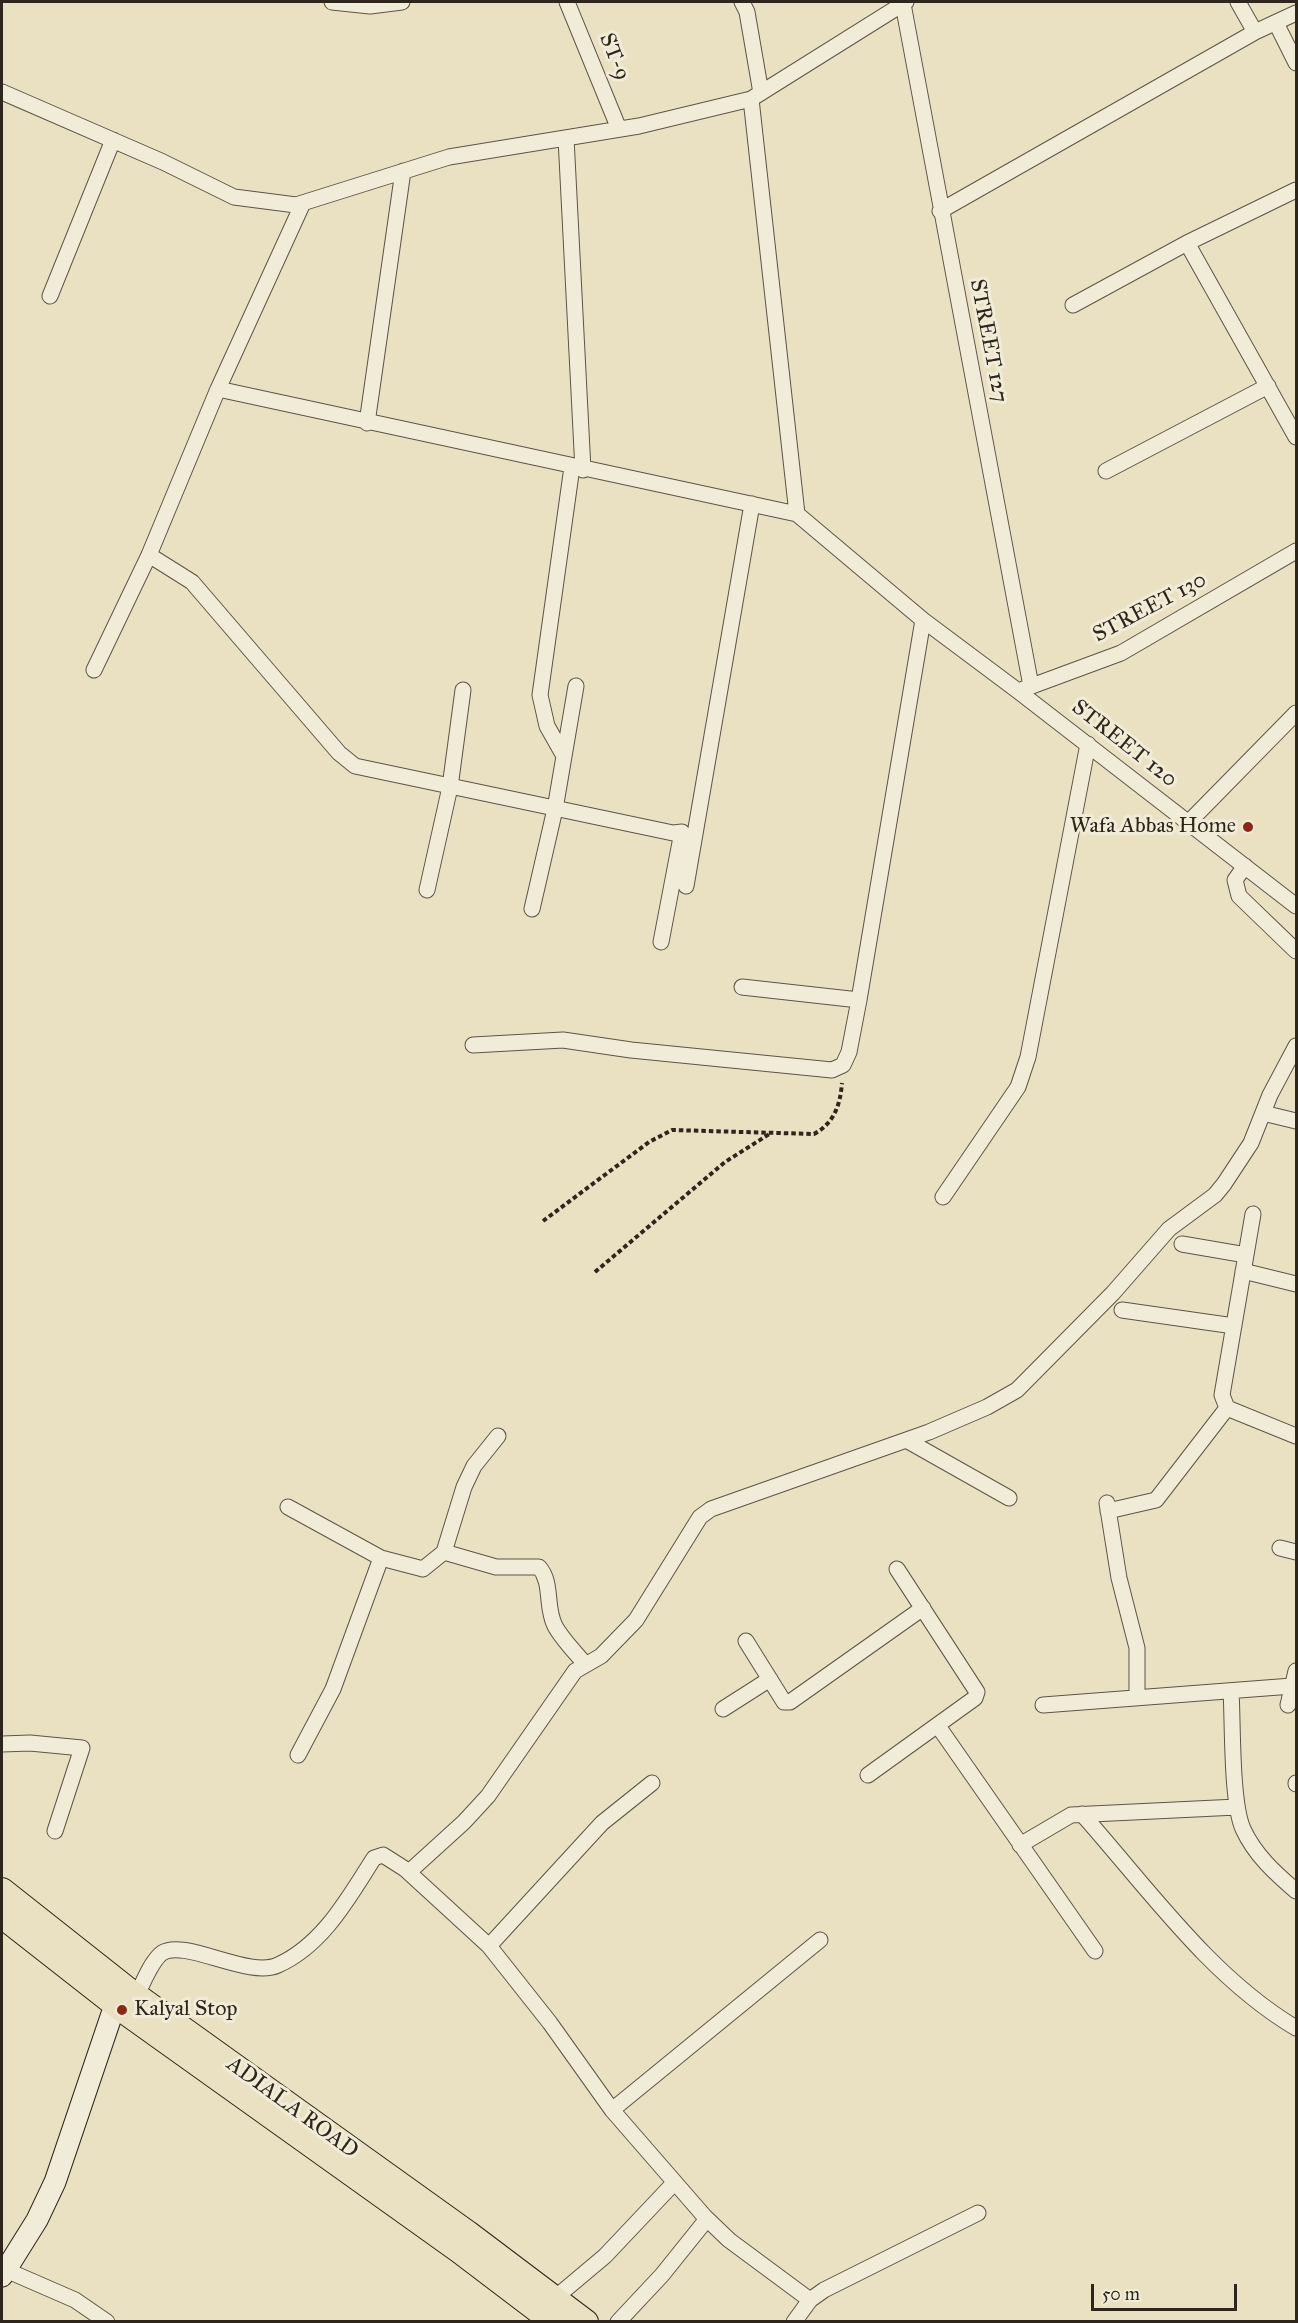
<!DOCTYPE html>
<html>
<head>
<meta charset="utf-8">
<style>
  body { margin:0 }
  #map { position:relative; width:1298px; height:2323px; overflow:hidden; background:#eae1c2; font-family:"IM FELL Great Primer",serif }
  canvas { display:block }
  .frame { position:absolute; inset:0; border:3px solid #2e251c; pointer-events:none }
  .scale { position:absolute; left:1091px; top:2284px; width:146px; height:27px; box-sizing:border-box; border:3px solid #2e251c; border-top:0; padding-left:8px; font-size:18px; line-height:21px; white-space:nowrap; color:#2e251c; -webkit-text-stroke:4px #f1ecd7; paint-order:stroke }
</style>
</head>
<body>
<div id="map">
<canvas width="1298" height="2323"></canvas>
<div class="frame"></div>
<div class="scale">50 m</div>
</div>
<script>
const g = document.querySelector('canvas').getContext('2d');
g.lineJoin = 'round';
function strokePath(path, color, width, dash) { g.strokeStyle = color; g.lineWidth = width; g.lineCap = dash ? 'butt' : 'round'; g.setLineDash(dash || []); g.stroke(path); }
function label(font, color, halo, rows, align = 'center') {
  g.font = font + ' "IM FELL Great Primer",serif'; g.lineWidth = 6; g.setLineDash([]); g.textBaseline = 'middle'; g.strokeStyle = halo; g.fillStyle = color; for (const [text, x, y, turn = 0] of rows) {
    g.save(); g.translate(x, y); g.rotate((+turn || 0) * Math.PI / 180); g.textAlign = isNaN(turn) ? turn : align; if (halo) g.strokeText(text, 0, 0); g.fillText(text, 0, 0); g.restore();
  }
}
const minor = new Path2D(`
  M332,2L370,6L402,2
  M567,2L619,129
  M742,2L747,12L761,93
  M1238,2L1255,32
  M903,4L1031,686
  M1276,23L1296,63
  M2,92L163,162L234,197L296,205L449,157L639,126L751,99L906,2
  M751,99L797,514
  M566,138L583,470
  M940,211L1255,32L1296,13
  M1187,243L1296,437
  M50,296L113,140
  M1073,305L1187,243L1296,190
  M218,389L797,514L923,620L859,1000L849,1052L843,1065L832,1070L631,1050L563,1040L473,1045
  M367,423L403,171
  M1106,471L1268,386
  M149,555L192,582L339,753L355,766L673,833L682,832L661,942
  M923,620L1018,691L1296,906
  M94,670L149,555L218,389L303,203
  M1021,690L1121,653L1296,551
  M564,756L547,726L540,695L572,467
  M1188,823L1296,713
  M1245,866L1235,880L1239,896L1296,951
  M686,886L752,504
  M427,890L450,787L463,690
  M532,909L555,809L576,686
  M742,987L859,1000
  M1263,1113L1296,1121
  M943,1197L1018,1087L1028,1057L1088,744
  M1253,1214L1222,1395L1227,1408L1296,1436
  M1182,1244L1246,1255
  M1243,1271L1296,1284
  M1122,1310L1234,1326
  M908,1441L1009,1498
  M1107,1503L1119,1578L1137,1648V1698
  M288,1507L381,1558L423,1569L444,1552L464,1487L474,1466L498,1436
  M1108,1511L1156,1500L1227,1408
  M1280,1548L1296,1552
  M444,1552L496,1567H539C553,1583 545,1607 555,1626C562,1639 575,1652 585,1664
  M746,1641L784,1702H790L923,1608
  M1231,1691C1233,1723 1231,1802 1243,1829C1255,1855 1275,1873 1296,1891
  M1043,1705L1292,1686
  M1288,1705L1296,1671
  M723,1709L770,1679
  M938,1726L1095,1951
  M2,1744L30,1743L82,1748L55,1831
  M298,1755L333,1689L381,1558
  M868,1775L975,1698L977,1692L897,1569
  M1296,1784V1783
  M1082,1814C1148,1888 1210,1977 1296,2028
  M1020,1845L1071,1815L1237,1807
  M409,1872L464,1822L488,1796L575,1671L601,1656L636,1620L700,1517L711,1509L929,1432L987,1407L1017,1390L1113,1293L1169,1229L1215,1195L1224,1184L1251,1143L1270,1095L1296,1046
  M489,1946L602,1823L652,1783
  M136,1996C143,1984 151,1961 162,1953C184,1938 249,1979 278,1965C323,1945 349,1897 374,1858L383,1855L405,1869L489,1946L550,2023L612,2110L705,2217L729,2240L810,2300
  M612,2110L820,1940
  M6,2270L75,2300L107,2322
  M555,2298L605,2256L674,2183
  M618,2322L662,2275L707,2219
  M794,2322L810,2300L824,2290L978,2213`);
const secondary = new Path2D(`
  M2,2276L37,2220L55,2182L115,2005L124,1991`);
const primary = new Path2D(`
  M2,1890L126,1988L468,2233L586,2322
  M2,1916L122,2010L458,2250L553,2322`);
strokePath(minor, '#5d5446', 17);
strokePath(secondary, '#2e251c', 23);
strokePath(primary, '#2e251c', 26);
strokePath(new Path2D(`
  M543,1221L649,1142L672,1130L814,1134C834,1123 840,1106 842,1083
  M595,1272L725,1162L771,1133`), '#2e251c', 4, [4.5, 3]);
strokePath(minor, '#f1ecd7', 15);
strokePath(secondary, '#f1ecd7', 21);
strokePath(primary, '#eae1c2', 24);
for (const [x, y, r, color] of [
  [1248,827,6,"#8f2418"],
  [122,2010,6,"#8f2418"]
]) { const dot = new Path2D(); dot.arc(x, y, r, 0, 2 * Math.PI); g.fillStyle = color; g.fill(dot); strokePath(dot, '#f1ecd7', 2); }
label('22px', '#2e251c', '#f1ecd7', [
  ["ST-9",614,57,68],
  ["STREET 127",988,341,79],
  ["STREET 130",1150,608,-28],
  ["STREET 120",1124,744,38],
  ["ADIALA ROAD",292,2108,36]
]);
label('22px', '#2e251c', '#f1ecd7', [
  ["Wafa Abbas Home",1236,827],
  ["Kalyal Stop",134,2010,"left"]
], 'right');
</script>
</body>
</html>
